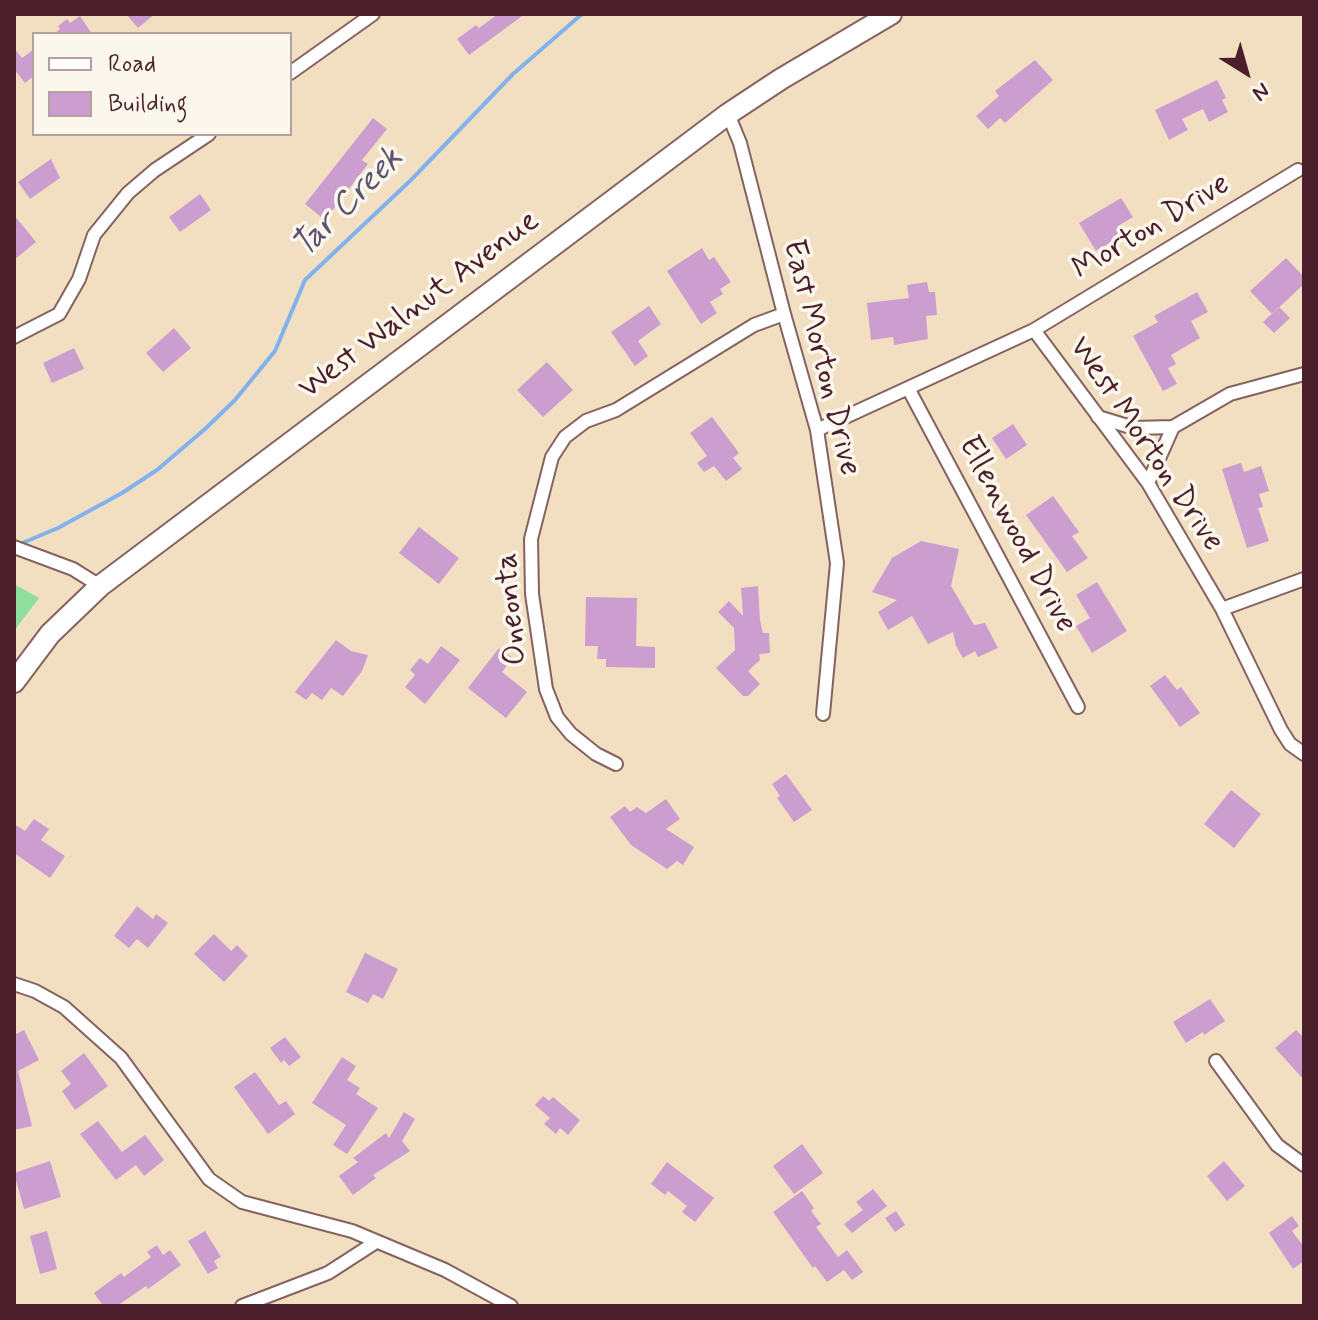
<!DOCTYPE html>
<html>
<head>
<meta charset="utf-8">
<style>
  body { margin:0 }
  #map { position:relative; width:1318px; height:1320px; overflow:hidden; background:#f2dfc2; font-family:Mynerve,sans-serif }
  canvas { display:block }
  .frame { position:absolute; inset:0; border:16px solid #4a1f2b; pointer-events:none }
  .legend { position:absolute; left:32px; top:32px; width:260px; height:104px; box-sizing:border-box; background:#fbf7ec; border:2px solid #b4a19f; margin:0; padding:10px 14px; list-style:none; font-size:24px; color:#4a1f2b }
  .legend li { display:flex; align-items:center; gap:16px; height:40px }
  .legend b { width:40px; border:2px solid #b4a19f }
  .north { position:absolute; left:1206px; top:32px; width:80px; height:80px; -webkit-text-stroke:6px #fbf7ec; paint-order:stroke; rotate:143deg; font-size:22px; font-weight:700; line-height:32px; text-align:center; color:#4a1f2b }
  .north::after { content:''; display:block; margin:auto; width:28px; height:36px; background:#4a1f2b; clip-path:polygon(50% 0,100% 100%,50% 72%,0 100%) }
</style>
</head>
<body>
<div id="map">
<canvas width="1318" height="1320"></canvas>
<div class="frame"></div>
<ul class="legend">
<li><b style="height:10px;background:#fff"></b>Road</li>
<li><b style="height:22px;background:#cc9ed0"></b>Building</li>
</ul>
<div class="north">N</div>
</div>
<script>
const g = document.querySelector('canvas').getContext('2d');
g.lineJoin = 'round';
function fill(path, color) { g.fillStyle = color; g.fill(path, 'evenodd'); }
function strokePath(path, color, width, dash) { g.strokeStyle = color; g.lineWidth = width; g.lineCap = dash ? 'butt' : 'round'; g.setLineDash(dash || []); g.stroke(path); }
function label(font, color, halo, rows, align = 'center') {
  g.font = font + ' Mynerve,sans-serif'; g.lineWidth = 7; g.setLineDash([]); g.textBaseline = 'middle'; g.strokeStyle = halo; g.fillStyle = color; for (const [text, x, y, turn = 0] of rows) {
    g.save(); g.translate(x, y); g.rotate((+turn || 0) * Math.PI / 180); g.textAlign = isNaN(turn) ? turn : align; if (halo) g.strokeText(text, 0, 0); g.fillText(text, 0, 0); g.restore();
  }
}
fill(new Path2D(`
  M14,584L39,598L14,631Z`), '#8edf9e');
strokePath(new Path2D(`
  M20,544L58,528L122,493L157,470L205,429L235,400L275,351L305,280L411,180L513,74L582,14`), '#81b2ed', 4);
fill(new Path2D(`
  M126,14H155L138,28Z
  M498,14H525L469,55L457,39L476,25L479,28Z
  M80,16L92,34H54L60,29L58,26L67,19L70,23Z
  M14,48L22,58L34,49V76L25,83L14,69Z
  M1035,60L1053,80L1005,123L1000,118L988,129L976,116L999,96L995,91Z
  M1217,80L1226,98L1222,100L1228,112L1209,122L1203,109L1182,119L1188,130L1169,140L1155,110Z
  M373,118L387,129L362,160L368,164L325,220L305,204Z
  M51,159L60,178L30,199L18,182Z
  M200,194L211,210L180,232L169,217Z
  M1121,198L1133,217L1118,226L1123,235L1096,251L1079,223Z
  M14,215L36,242L14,260Z
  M702,248L709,260L714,257L731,282L720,289L723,294L710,302L717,313L701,324L667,271Z
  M1286,258L1304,277V284L1272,314L1250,291Z
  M927,282L929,292H935L937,315L926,316L928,339L894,345L893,337L871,340L867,303L909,298L907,285Z
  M1197,292L1208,312L1191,321L1200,338L1171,355L1176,364L1168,368L1177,384L1163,391L1133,336L1158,322L1154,316Z
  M649,306L661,324L638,341L648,356L635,366L611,332Z
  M1279,307L1290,318L1274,333L1263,322Z
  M174,328L191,348L163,372L146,353Z
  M74,348L84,369L52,383L43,363Z
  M547,362L573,390L543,417L517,390Z
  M712,417L739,453L733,458L742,469L726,481L714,466L704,472L697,463L707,456L690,433Z
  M1013,424L1027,445L1006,459L992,438Z
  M1241,463L1244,472L1261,466L1269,491L1259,494L1263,507L1258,508L1269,541L1247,548L1222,469Z
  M1053,496L1079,532L1072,536L1088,558L1067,572L1026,515Z
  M419,527L459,558L439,584L399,553Z
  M921,541L959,549L951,586L974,625L985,623L998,648L978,657L975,651L963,658L956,646L953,632L928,644L912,616L888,630L878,612L897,600L872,592L892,558Z
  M1097,582L1127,631L1092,653L1076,626L1090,618L1076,595Z
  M758,586L760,620L763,633H769L770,653L759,654L760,660L748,671L760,684L748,696H743L716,668L735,650L734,628L718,612L729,601L743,616L741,588Z
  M586,597L637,598L636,646L655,647V668L606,667V659H597L598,646H585Z
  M336,640L351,651L368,655L362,671L343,696L331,688L322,700L312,693L306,700L295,692Z
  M441,646L460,660L425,704L405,687L415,675L410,670L420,658L428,664Z
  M499,648L513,658L502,672L527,692L506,718L468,688Z
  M1165,675L1177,690L1181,687L1200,713L1180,727L1150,686Z
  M786,774L812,810L794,822L777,798L780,796L772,784Z
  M1231,790L1261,814L1234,848L1204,824Z
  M666,799L680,819L666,829L694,847L683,865L677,861L667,869L631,845L610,817L625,806L630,812L637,807L646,813Z
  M34,819L49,829L41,840L65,856L50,878L14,853V824L25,831Z
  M137,906L153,919L156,914L168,923L148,948L137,939L129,948L114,936Z
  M214,934L231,951L237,945L248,956L224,982L194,954Z
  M365,953L398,969L383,999L373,994L368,1003L346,992Z
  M1210,999L1225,1021L1204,1035L1203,1032L1186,1043L1173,1022Z
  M24,1030L39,1060L18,1071L32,1126L14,1130V1035Z
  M1296,1030L1304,1038V1080L1275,1048Z
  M285,1037L301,1057L289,1066L284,1060L281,1063L270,1048Z
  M84,1053L108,1086L75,1110L62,1091L71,1084L61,1071Z
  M342,1057L356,1066L347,1080L360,1088L356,1094L378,1108L347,1154L333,1145L346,1125L312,1103Z
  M255,1072L279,1105L286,1101L295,1114L268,1134L234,1087Z
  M543,1096L549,1101L553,1097L580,1120L568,1135L560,1128L556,1134L544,1124L550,1118L535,1105Z
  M404,1112L415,1119L402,1141L410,1151L373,1175L376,1178L353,1195L339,1176L358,1162L353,1158L386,1133L389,1138Z
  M98,1121L122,1152L145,1135L164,1160L144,1176L136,1165L116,1180L80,1134Z
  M802,1144L823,1173L794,1194L773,1166Z
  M50,1161L61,1197L24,1209L14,1173Z
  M1224,1161L1245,1186L1227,1201L1207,1176Z
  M667,1162L714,1198L695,1222L682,1212L687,1206L668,1191L665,1195L651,1184Z
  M873,1189L887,1206L852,1233L844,1224L863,1210L856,1202Z
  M802,1191L814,1208L811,1211L821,1224L816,1227L838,1257L847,1250L863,1272L852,1280L844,1270L827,1282L815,1266L813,1268L773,1212Z
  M896,1211L905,1225L895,1232L885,1218Z
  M1292,1216L1299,1226L1292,1231L1304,1247V1261L1293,1269L1269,1233Z
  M47,1231L57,1269L40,1274L30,1236Z
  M205,1231L221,1257L214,1261L218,1268L208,1274L188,1241Z
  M157,1245L163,1255L170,1250L181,1265L148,1289L146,1286L117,1306H103L94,1293L121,1273L124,1277L151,1257L147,1252Z`), '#cc9ed0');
const minor = new Path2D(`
  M290,73L373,14
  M728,114L740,143L784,314L817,430L837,563L823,714
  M1034,330L1298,170
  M14,337L59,314L79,279L94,235L128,193L155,170L209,134
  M908,388L1078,707
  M1098,417L1134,428L1173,427
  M817,430L1034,330L1148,483L1222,609L1281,730L1290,744L1304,754
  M1148,483L1173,427L1230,394L1304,374
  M14,547L73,569L100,586
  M1222,609L1304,579
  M616,764L596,754L571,734L557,717L546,689L532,594L531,539L552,457L565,437L586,421L616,410L754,325L784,314
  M14,984L35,991L64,1007L121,1058L209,1179L242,1202L352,1231L445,1270L511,1306
  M1216,1061L1277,1145L1304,1165
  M242,1306L328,1273L376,1242`);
const primary = new Path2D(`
  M14,682L50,634L100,586L728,114L781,79L891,14`);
strokePath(minor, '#856260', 16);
strokePath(primary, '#856260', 24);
strokePath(minor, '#fff', 12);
strokePath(primary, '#fff', 20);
label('32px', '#4a1f2b', '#fbf7ec', [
  ["Morton Drive",1152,228,-31],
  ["West Walnut Avenue",420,306,-37],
  ["East Morton Drive",820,358,76],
  ["West Morton Drive",1145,445,56],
  ["Ellenwood Drive",1016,535,62],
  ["Oneonta",513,609,-95]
]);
label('italic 34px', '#5d526f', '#fbf7ec', [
  ["Tar Creek",349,204,-45]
]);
</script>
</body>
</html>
